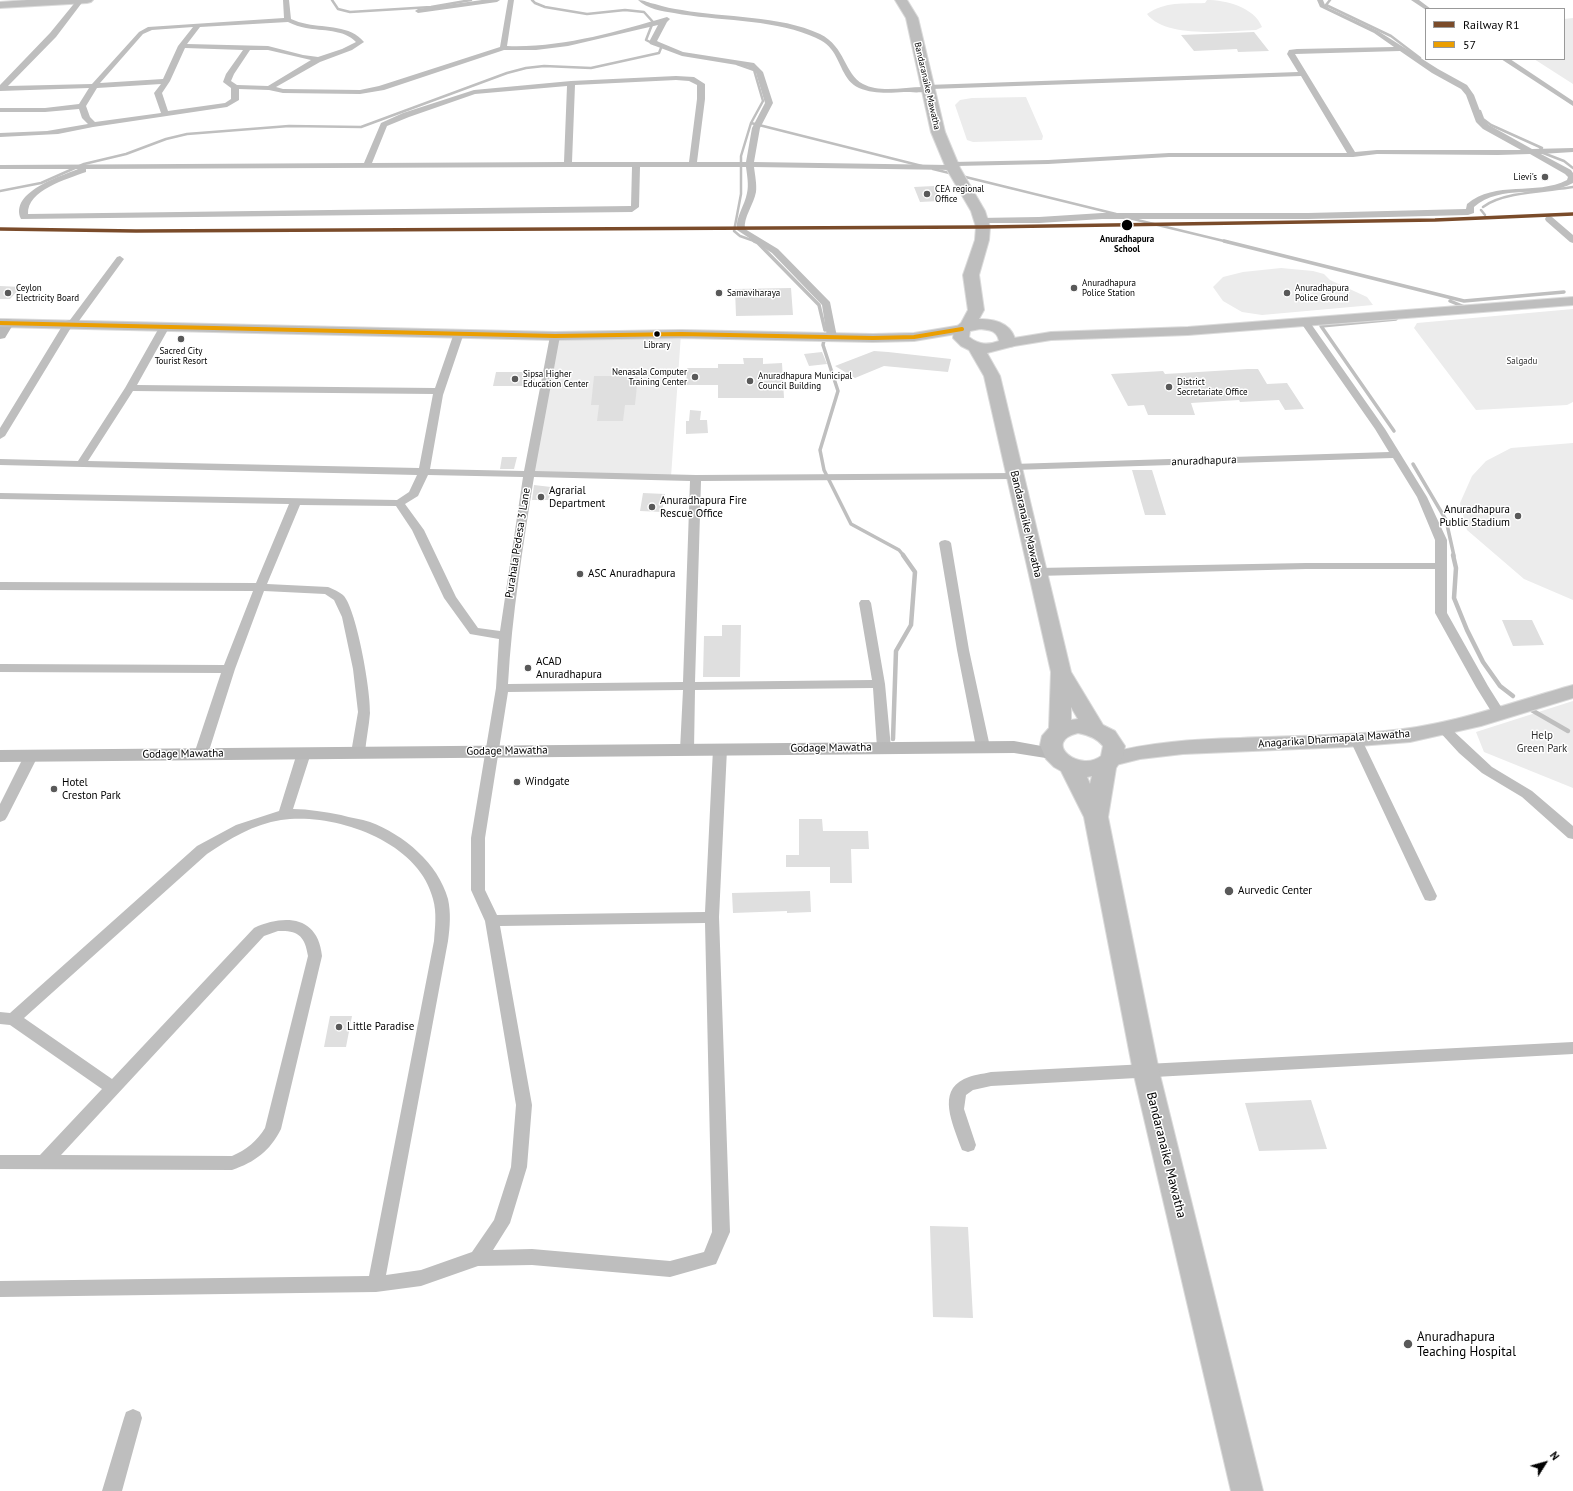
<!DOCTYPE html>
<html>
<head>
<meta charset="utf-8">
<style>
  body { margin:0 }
  #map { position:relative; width:1573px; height:1491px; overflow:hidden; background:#fff; font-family:"PT Sans",sans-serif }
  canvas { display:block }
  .legend { position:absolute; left:1425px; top:8px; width:140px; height:52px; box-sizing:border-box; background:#fff; border:1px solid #999; margin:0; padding:5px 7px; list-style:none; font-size:12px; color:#000 }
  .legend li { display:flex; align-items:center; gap:8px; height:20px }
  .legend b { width:20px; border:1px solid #999 }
  .north { position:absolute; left:1525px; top:1443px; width:40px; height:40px; -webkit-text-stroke:3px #fff; paint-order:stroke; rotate:53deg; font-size:11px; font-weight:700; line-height:16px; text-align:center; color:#000 }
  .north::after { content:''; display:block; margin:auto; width:14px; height:18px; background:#000; clip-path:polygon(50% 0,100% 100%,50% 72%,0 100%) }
</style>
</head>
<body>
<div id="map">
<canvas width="1573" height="1491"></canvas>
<ul class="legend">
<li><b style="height:5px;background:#7a4b2a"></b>Railway R1</li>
<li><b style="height:5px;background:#eb9e00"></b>57</li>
</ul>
<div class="north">N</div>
</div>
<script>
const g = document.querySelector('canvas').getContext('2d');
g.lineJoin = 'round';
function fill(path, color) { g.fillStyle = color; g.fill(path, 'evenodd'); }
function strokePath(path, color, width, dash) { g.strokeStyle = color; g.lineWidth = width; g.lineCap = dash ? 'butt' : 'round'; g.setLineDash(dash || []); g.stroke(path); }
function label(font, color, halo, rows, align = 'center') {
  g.font = font + ' "PT Sans",sans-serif'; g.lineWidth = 3; g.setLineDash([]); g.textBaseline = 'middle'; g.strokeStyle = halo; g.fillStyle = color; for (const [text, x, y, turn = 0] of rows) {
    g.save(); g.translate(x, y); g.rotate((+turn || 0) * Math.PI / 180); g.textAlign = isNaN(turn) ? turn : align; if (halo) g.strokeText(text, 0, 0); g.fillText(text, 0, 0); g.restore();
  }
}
fill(new Path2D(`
  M1207,0C1226,0 1254,7 1262,27L1256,30C1228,31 1166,39 1147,14C1166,1 1183,4 1205,3Z
  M1573,18V84L1534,59H1564V19Z
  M1026,97L1043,136L1042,140L973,142L967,140L955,105L960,100L972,98Z
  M1281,268L1313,271L1324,274L1330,280L1367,297L1373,305L1262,315L1242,312L1223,301L1213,287L1223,277L1243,272Z
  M1573,309V402L1567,405L1476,410L1414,328L1417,323Z
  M681,334L671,477L529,475L555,336Z
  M1573,443V600L1524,579L1467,530L1460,503L1472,476L1486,461L1511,448Z
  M1573,701V788L1484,752L1476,732Z`), '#ececec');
strokePath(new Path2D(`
  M332,0L338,9L350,12L431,7L471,0
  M532,0L535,3L545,7L587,14L625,10L644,12L653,22L646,40L654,44
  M1330,0L1326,5L1391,36L1420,58
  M737,64L754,70L763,101L751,123L741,156V194L734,231L740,236L757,242
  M1480,111L1483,119L1491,125L1542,148L1538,151L1564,161L1573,168
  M751,123L922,166
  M933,169L1116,214
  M0,191L41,183L84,164L126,154L166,139L187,134L289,126L361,127L507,73L526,68L544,66L591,68L659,53L661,48
  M1483,207C1502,192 1549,191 1573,187
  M1481,210L1485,215
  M1129,218L1228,242`), '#bfbfbf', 2.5);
strokePath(new Path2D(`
  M754,241L758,243L819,305L825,330
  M1224,241L1464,301L1564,292
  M1450,301L1467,308
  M824,340L823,345L838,391L820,450L824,470L851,524L899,550L904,556
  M1394,431L1321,326L1396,319
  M1413,464L1446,520L1454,556`), '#bfbfbf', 3.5);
strokePath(new Path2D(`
  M1453,555L1456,568L1454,598L1467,630L1483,662L1500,686L1513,696
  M1528,708L1568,731
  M893,739L896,651L911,625L915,572L903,555`), '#bfbfbf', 4.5);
fill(new Path2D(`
  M1254,32L1269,51L1238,52L1237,49L1194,51L1181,35Z
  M934,186L940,201L920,202L914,187Z
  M0,286L21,287L10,299H0Z
  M791,288L793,315L736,316L735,289Z
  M874,351L888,352L951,359L948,372L884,366L855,378L835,366Z
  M822,352L827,364L809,366L804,354Z
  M743,358H763V364L782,363L784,398H718V385H686L687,368H718V364H744Z
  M1248,369H1258L1267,384L1287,383L1304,409L1285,410L1279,400L1240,402L1239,400L1191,403L1195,415H1148L1144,405L1128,406L1111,374L1163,371L1165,374Z
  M496,372H536L534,386H493Z
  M594,376H638L635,405H625L623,421H597L599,405H591Z
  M690,410L701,411L700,420H707L708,433L686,434V421H689Z
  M502,457H517L514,469H500Z
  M1132,470H1152L1166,515H1145Z
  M534,485L551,487L549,500H532Z
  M643,493L665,494L662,512L640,511Z
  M1502,620H1532L1544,645L1513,646Z
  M722,625H741L740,677H703L704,636H722Z
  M799,819H822L823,831H868L869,849H851L852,883H830V867H786V855H799Z
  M810,891L811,912L787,913V911L733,913L732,893Z
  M330,1016H352L346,1047H324Z
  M1311,1100L1327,1149L1259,1151L1245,1103Z
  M930,1226L968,1227L973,1318L933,1317Z`), '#dfdfdf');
const primary = new Path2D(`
  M1573,297V305L1188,335L1051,340L1008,347L1003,346L1001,343L1003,340L1008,339L1051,332L1188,327Z
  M0,319L555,332L681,330L873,334L914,333L962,325L967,326L969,329L967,332L962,333L914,341L873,342L681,338L555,340L0,327Z
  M1573,685V698L1481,726L1410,742L1346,747L1183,754L1140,759L1112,766L1105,764L1102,759L1105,754C1149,742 1194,739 1240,738C1288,736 1337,736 1385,731C1450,726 1511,702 1573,685Z`);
const highway = new Path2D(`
  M27,0H93L91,2L87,3L0,8V2Z
  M895,0H907L918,18L945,132L960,168L985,211L990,227L989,240L979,275L984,310L979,319C996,319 1013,324 1016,343L1014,346L987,353L1000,376L1071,672L1103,725L1115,731L1125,746L1123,757L1116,768L1108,817L1159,1071L1263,1491H1231L1133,1071L1084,817L1061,771L1054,767L1046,759L1040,745L1042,736L1049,728L1051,672L984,376L969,350L961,346L953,338L954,329L961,323L968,310L963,275L975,240L976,227L971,211L946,168L931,132L906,18ZM980,329C989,330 997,330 999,341C988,345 979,345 969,337L970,331ZM1071,707L1078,719L1071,720ZM1078,733C1088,735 1097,738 1103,746L1101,756C1080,773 1041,742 1078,733ZM1092,776L1090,784L1087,777Z`);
strokePath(primary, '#dbdbdb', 2);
strokePath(highway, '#dbdbdb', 2);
fill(new Path2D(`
  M77,0H84L56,37L8,86L92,84L139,32L148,27L284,18L283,0H289L291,19C296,21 301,23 307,24C326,28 350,25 364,42L352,50L320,62L276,87L283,89L360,90L379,86L500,47L508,0H514L507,46C562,48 615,32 667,17L670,19L667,22L657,41L659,42L683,52L754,63L763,72L773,103L760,128L754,162L949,165V162H952L1048,160L1169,153H1347L1301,76L931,89C925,94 912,92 904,92C890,93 873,94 859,88C843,81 841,61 831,49C826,42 817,38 809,35C770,19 716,21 674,13C662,11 647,9 638,0C645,0 648,3 655,4C664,7 673,9 682,10C725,18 779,15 820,34C846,47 844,74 863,84C880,93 905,87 923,87L927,85L1298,72L1287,54L1289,50L1297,49L1394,47L1374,33L1320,7L1317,0H1323L1325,5L1329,8L1378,31L1438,69L1467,85L1474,95L1483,119L1489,125L1532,149L1573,148V152L1541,154L1571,170L1573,173V183C1543,199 1501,183 1474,207V213L1468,215L1308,219H1102L1039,223H981L978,222L977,220L978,218L1039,217L1102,213H1308L1466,209L1467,204C1495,180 1536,196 1567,180L1568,177L1565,174L1530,154L1498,155L1377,154L1353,157H1169L1048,164L956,166V170H953L754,167C755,175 757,185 756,192C754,204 743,218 745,229L778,249L830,302L837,337L832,340L827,337L822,305L772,253L737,230C735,218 745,205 747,193C749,185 747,175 746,167H640L639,207L632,212L21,219C9,192 61,176 78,169H0V165L364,163L381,123L403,113L474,90L571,81L676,76L694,77L705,84V99L697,162H746L752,128L765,103L756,73L749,67L682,56L650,44L649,42L658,25L568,46L536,50H504L384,90L360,94L283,93L269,90L239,89V100L227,107L93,127L58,134L0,137V133L47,131L88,124L82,118L79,109L45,112H0V108H45L79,104L89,88L0,91V85L50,33ZM288,22C294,25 300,27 306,28C322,31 344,29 356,42L342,49L318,57L303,55L268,46L187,44L200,27ZM193,27L178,46L163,79L100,83L143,34L152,30ZM185,48L243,50L226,74L223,82L231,88V99L225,103L168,111L162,93L170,81ZM250,50H268L311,60L268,86L237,85L231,81L234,74ZM1400,51L1432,73L1461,89L1466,95L1476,122L1483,129L1521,150H1377L1355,152L1295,54ZM676,80L689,81L697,85V99L689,162H572L575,85ZM161,84L154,93L161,113L95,122L90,117L86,106L97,88ZM567,86L564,162L372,163L387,126L409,117L475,94ZM568,167H632L631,206L28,214C27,190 67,179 86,172V169Z
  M482,0H500L497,2L418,13L415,11L418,9Z
  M1411,0H1419L1431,9H1426V10Z
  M1501,59H1510L1573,101V106Z
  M1549,216L1552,217L1573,235V243L1570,242L1546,221L1545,219L1546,217Z
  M120,256L124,259L76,325L72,326L5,436L0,439V428L64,323L66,321L70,320L117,257Z
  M1306,320L1309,321L1385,429L1427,497L1447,540V613L1488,686L1505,713L1504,716L1499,717L1494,716L1476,687L1435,613V569H1306L1037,576L1033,574L1031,572L1033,570L1037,568L1306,563H1435V540L1417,497L1393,458L1013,470L1008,467L1013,464L1389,452L1375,429L1301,323Z
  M165,323L170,326L137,385L435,388L454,333L456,331H462L464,333L443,395L430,469L524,471L550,336L555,333L560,336L535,471L696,475L1015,473L1020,476L1015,479L701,481L695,682L872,680L859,603L861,600H869L871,603L885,684L891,748L889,751L884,752L879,751L877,748L873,688L695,690L694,750L692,753L687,754L682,753L680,750L683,690L508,692L485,838V890L497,915L705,912L713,749L715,746L720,745L725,746L727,749L719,917L730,1232L716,1264L670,1277L532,1265L478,1266L421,1286L376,1292L0,1297V1281L369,1276L434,941C435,927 437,913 433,899C419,841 334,812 281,820C254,824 229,839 207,854L24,1018L112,1079L254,928C285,914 318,916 322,956L281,1129C270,1151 255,1162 232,1170L0,1169V1155H40L102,1089L10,1025L0,1024V1012L10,1013L197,846L236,825L279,811L297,753L299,750L304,749L309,750L311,753L293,809C309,809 325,812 341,815C351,818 361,819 370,822C404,835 438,863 448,899C451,913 450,927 448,941L386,1275L421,1270L472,1252L494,1220L511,1167L516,1105L485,921L471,890V838L496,688L499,639L470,634L444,598L412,530L396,506L300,505L267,584L328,587C333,589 340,592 344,596C357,612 371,692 370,713C369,726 366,740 365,753L363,756L358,757L353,756L351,753L358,712L353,669L342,617L334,600L325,594L264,591L235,669L208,754L206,757L201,758L196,757L194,754L221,673L0,672V664L224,665L253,591L0,590V582L256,583L289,504L0,499V493L397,500L409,492L417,475L0,465V459L78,461L125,388L160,326ZM133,391L433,394L419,468L88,461ZM428,475L523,477L500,631L478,628L456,597L424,530L405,504L418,496ZM534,477L690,481L683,682L508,684C512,614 523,546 534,477ZM705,923L712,1232L704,1252L670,1261L532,1249L493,1250L510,1223L527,1167L532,1105L500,926ZM278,931C298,930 305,936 308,956L265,1128C257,1141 246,1150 232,1156L61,1155L264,936Z
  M945,540L949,541L951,543L969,650L990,747L988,750L983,751L978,750L976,747L957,650L939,543L941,541Z
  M1443,725L1448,726L1492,767L1532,791L1573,826V839L1568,838L1522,797L1482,773L1459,753L1437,729L1438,726Z
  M1356,736L1361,737L1362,740L1437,896L1435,900L1430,901L1425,900L1423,896L1350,740L1351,737Z
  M31,752L36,753L38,756L7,817L5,820L0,822V804L24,756L26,753Z
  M1573,1042V1054L991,1086L973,1090L966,1095L964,1109L976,1145L974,1150L968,1152L962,1150L960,1145C953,1124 937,1092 964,1079C972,1075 982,1074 991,1072Z
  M133,1409L140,1412L142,1418L122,1491H102L124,1418L126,1412Z`), '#bebebe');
fill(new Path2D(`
  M7,319L12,320L14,323L5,338L0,339V324L2,320Z
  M1014,741L1058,749L1061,753L1058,757L1052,759L1014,753L0,762V750Z`), '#b8b8b8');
fill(primary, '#bebebe');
fill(highway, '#bebebe');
strokePath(new Path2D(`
  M0,323L555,336L681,334L873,338L914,337L962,329`), '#eb9e00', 4);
strokePath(new Path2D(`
  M0,229L136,231L983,227L1435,220L1573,214`), '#7a4b2a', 3.5);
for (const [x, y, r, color] of [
  [1545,177,4,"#595959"],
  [927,194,4,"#595959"],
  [1127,225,6,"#000"],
  [1074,288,4,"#595959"],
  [8,293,4,"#595959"],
  [719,293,4,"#595959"],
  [1287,293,4,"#595959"],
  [657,334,3.5,"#000"],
  [181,339,4,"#595959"],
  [695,377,4,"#595959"],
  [515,379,4,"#595959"],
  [750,381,4,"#595959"],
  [1169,387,4,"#595959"],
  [541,497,4,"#595959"],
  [652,507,4,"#595959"],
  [1518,516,4,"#595959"],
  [580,574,4,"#595959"],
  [528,668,4,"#595959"],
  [517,782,4,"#595959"],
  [54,789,4,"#595959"],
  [1229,891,5,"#595959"],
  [339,1027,4,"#595959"],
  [1408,1344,5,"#595959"]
]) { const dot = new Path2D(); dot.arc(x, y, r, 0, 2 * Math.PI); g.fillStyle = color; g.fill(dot); strokePath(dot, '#fff', 1.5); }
label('9px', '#000', '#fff', [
  ["Bandaranaike Mawatha",927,86,77]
]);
label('9px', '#000', '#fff', [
  ["Lievi's",1537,177,"right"],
  ["CEA regional",935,189],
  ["Office",935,199],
  ["Anuradhapura",1082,283],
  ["Police Station",1082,293],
  ["Ceylon",16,288],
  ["Electricity Board",16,298],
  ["Anuradhapura",1295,288],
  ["Police Ground",1295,298],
  ["Samaviharaya",727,293],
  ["Sacred City",181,351,"center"],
  ["Tourist Resort",181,361,"center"],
  ["Nenasala Computer",687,372,"right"],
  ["Training Center",687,382,"right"],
  ["Sipsa Higher",523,374],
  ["Education Center",523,384],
  ["Anuradhapura Municipal",758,376],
  ["Council Building",758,386],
  ["District",1177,382],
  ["Secretariate Office",1177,392]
], 'left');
label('bold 9px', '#000', '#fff', [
  ["Anuradhapura",1127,239],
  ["School",1127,249]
]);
label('9px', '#000', '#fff', [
  ["Library",657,345]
]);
label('9px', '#333', '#fff', [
  ["Salgadu",1522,361]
]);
label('11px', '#000', '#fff', [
  ["anuradhapura",1204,461,-2],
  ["Bandaranaike Mawatha",1026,524,77],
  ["Purahala Pedesa 3 Lane",518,543,-81],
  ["Anagarika Dharmapala Mawatha",1334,739,-4],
  ["Godage Mawatha",831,748,-1],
  ["Godage Mawatha",507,751,-1],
  ["Godage Mawatha",183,754,-1]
]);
label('11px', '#000', '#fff', [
  ["Agrarial",549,491],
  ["Department",549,504],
  ["Anuradhapura Fire",660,501],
  ["Rescue Office",660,514],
  ["Anuradhapura",1510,510,"right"],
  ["Public Stadium",1510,523,"right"],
  ["ASC Anuradhapura",588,574],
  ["ACAD",536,662],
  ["Anuradhapura",536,675],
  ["Windgate",525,782],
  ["Hotel",62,783],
  ["Creston Park",62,796],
  ["Aurvedic Center",1238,891],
  ["Little Paradise",347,1027]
], 'left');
label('11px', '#333', '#fff', [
  ["Help",1542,736],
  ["Green Park",1542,749]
]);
label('13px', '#000', '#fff', [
  ["Bandaranaike Mawatha",1166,1155,76]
]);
label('13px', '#000', '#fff', [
  ["Anuradhapura",1417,1337],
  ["Teaching Hospital",1417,1352]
], 'left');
</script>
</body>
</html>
